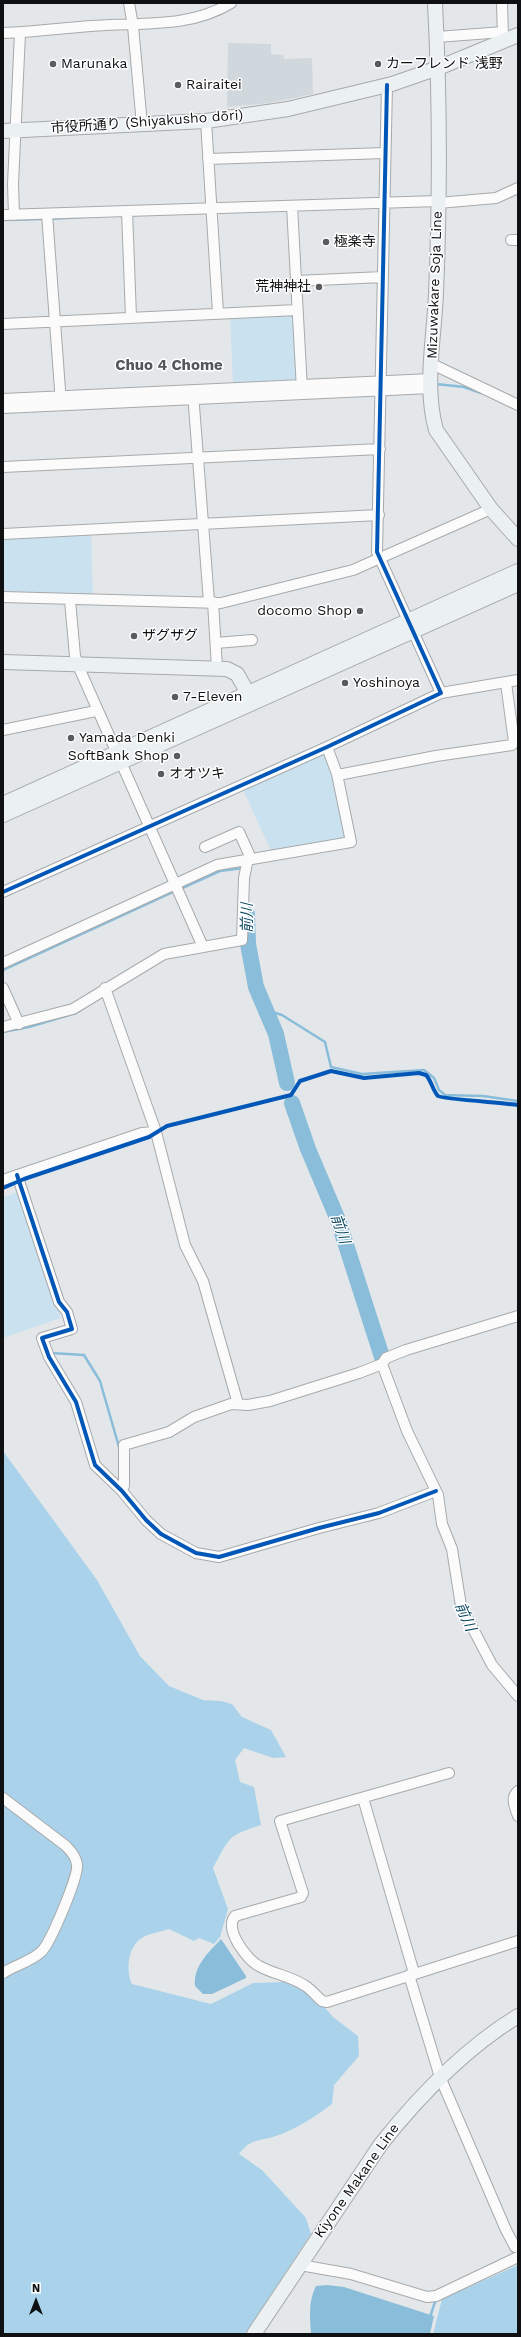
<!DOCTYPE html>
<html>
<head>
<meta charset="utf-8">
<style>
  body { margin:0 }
  #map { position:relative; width:521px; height:2337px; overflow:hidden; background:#e4e7e9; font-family:"Work Sans",sans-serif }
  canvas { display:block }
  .frame { position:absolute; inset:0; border:4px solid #0e1012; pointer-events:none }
  .north { position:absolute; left:16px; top:2281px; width:40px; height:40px; -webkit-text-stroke:3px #fff; paint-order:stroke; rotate:0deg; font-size:11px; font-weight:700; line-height:16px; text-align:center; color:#0e1012 }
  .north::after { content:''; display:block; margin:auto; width:14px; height:18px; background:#0e1012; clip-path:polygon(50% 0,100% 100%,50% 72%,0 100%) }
</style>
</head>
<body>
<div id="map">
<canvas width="521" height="2337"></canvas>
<div class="frame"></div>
<div class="north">N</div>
</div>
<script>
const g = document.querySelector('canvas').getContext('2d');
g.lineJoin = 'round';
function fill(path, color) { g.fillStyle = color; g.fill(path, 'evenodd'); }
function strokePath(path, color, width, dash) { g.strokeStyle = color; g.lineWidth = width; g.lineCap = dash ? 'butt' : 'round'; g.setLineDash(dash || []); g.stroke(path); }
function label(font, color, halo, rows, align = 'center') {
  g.font = font + ' "Work Sans","Noto Sans JP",sans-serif'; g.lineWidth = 3; g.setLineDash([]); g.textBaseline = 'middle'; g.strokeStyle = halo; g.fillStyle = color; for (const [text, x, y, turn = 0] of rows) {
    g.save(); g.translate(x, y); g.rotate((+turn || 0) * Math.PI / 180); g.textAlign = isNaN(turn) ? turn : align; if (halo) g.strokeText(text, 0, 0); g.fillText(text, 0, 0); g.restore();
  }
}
fill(new Path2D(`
  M228,43L271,44V54L283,55L284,59L312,58L313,94L269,103L227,107Z`), '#d0d7dd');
fill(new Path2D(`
  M230,314L296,315L299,380L295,383L233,386Z
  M91,533L93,596L7,594L3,590V538Z
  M322,752L326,755L331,765L348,836L345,841L272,853L242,788Z
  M19,1192L61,1318L3,1338V1197Z`), '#cae2f0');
fill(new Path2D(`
  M3,1451L97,1580L140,1656L169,1686L203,1700L221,1701L232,1704L242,1717L271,1730L286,1757L273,1758L244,1748L235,1760L240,1782L254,1787L261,1825C227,1836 230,1837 213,1868L228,1909L220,1937L214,1944L199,1938L194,1941L169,1929C161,1932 149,1933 142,1938C127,1947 126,1971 132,1984L211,2004L253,1983L284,1982L298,1988L319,2001L333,2017L358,2036L359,2056L334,2085L332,2104C315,2117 296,2129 276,2136C258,2142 251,2138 239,2154L262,2170L306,2218L311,2234L245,2334H3Z
  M518,2265V2334H433L442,2299Z`), '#aad3eb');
fill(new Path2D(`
  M221,1939L246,1976V1978L212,1994H203L195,1986C193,1966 209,1952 221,1939Z
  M327,2285L344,2287L434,2316L430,2334H311C310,2317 308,2302 316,2286Z`), '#8abdda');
strokePath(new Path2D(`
  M49,219L84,217
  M3,220L44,219
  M436,384L464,387L481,393
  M180,889L220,871L243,868
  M240,945L248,944
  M3,970L175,891
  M266,1010L282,1015L325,1042L331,1067L362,1074L424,1070L434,1078L439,1090L445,1095L483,1096L518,1101
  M3,1032L29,1027L76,1013L81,1010
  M51,1353L84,1355L100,1381L119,1447
  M430,2317L436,2299`), '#8abdda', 2.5);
strokePath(new Path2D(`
  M247,914L248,944L256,987L276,1034L287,1083
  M292,1103L308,1149L338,1220L382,1357`), '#8abdda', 16);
const street = new Path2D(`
  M129,3L133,26L142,125
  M502,3L503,37
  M3,33C33,32 62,28 91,26C139,22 188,29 231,3
  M437,37L503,32
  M206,121L218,313
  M208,159L385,153
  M438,203L496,198L518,188
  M292,206L302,390
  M127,211L131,317
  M47,214L61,403
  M3,215L438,201
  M14,215L13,184L20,33
  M511,240H518
  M296,281L383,277
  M3,324L297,310
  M432,364L518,405
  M193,393L209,602
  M3,399L431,379
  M3,408L431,388
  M3,467L380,449
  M3,534L379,515
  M3,597L221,603L353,570L491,509
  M70,600L75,656L80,670L203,947
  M213,602L217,668
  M216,643L252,640
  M441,693L518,680
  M3,730L96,711
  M338,775L436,756L512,745L514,742L506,683
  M3,892L327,747L441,693L377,552L387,85
  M3,963L217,865L351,842L337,774L327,747
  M3,988L19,1024
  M105,988L156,1132L185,1245L203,1281L238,1404
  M3,1027L73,1009L164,954L242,940L244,878L249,854L239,832L205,847
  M17,1175L59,1302L67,1312L72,1329L42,1338L49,1357L76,1402L95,1465L122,1491L146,1520L161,1534L196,1553L219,1557L319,1528L379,1513L436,1491
  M3,1180L142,1133L156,1132
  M382,1364L407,1431L438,1495L442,1524L452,1549L461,1606L492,1665L518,1696
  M124,1486V1445L169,1432L194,1417L231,1404L248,1405L270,1401L359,1373L382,1364L386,1358L406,1350L518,1316
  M449,1773L280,1821L303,1893L301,1897L235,1916C224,1929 246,1959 259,1966C273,1974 290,1976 304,1985C311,1989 316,1996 322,2001L327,2002L518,1941
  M518,1791C510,1798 515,1807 518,1816
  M3,1798L66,1846C71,1851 76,1857 77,1864C79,1876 50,1944 41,1952C30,1962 15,1965 3,1973
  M363,1798L414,1973
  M409,1975L440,2077L506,2230L515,2247L518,2246
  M300,2265L351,2274L427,2297L436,2296L518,2257`);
const secondary = new Path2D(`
  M435,3C440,100 440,197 436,294C434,339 424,387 436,430L491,509L518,539
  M3,131L206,121L288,109L392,84L438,68L518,35
  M3,662L227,669L237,674L253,702
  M3,804L518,571
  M3,815L518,584
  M254,2334L381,2144C420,2095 464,2049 518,2016`);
strokePath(street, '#a7a9aa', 12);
strokePath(secondary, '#a7a9aa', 16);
strokePath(street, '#fbfbfc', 10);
strokePath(secondary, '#ebf0f3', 14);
strokePath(new Path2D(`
  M3,892L327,747L441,693L377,552L387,85
  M17,1175L59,1302L67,1312L72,1329L42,1338L49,1357L76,1402L95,1465L122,1491L146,1520L161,1534L196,1553L219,1557L319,1528L379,1513L436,1491
  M3,1188L24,1179L149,1137L167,1126L291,1095L300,1081L331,1071L364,1078L419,1073L426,1075C431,1080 433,1091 438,1096C442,1099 507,1103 518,1105`), '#0057b8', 4);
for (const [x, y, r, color] of [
  [53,64,4,"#595b5d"],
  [378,64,4,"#595b5d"],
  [178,85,4,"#595b5d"],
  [326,242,4,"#595b5d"],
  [319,287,4,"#595b5d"],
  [360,611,4,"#595b5d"],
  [134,636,4,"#595b5d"],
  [345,683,4,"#595b5d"],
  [175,697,4,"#595b5d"],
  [71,738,4,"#595b5d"],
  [177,756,4,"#595b5d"],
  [161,774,4,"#595b5d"]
]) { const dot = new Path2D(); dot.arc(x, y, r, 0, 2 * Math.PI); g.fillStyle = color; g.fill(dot); strokePath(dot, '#fff', 1.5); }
label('14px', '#0e1012', '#fff', [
  ["Marunaka",61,64],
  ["カーフレンド 浅野",386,64],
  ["Rairaitei",186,85],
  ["極楽寺",334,242],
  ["荒神神社",311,287,"right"],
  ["docomo Shop",352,611,"right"],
  ["ザグザグ",142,636],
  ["Yoshinoya",353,683],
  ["7-Eleven",183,697],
  ["Yamada Denki",79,738],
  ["SoftBank Shop",169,756,"right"],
  ["オオツキ",169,774]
], 'left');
label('14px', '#0e1012', '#fff', [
  ["市役所通り (Shiyakusho dōri)",147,122,-4],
  ["Mizuwakare Soja Line",435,285,-88],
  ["Kiyone Makane Line",357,2181,-55]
]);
label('bold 15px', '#52575a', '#fff', [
  ["Chuo 4 Chome",169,366]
]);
label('italic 15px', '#0e4965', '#fff', [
  ["前川",248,918,-90],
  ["前川",340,1229,71],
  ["前川",465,1617,66]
]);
</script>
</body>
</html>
